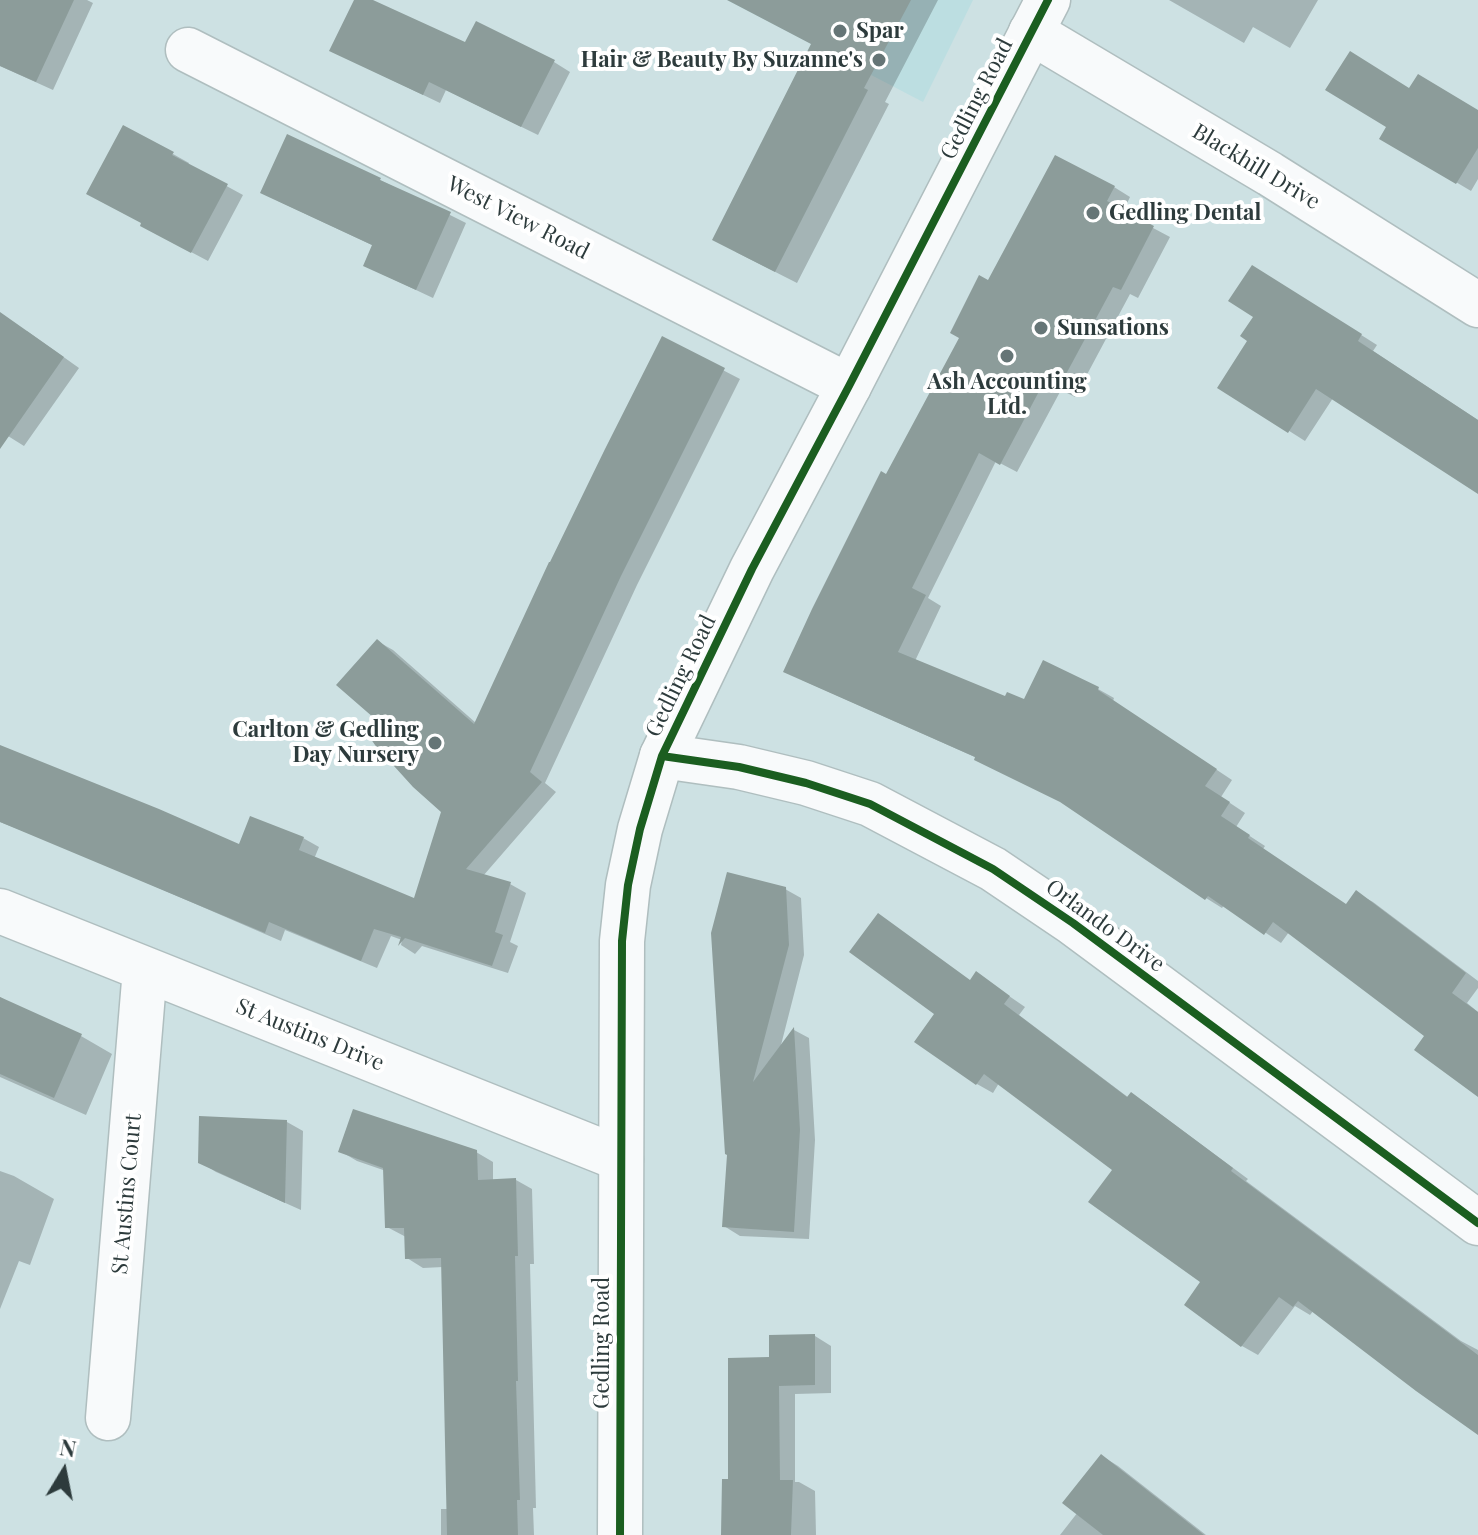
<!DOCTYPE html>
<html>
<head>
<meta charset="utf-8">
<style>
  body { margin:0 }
  #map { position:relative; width:1478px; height:1535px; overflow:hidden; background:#cde1e3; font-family:"Playfair Display",serif }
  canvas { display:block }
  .north { position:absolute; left:24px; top:1431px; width:80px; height:80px; -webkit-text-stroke:6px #fff; paint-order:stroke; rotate:10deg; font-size:22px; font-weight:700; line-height:32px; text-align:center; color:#2d3b3c }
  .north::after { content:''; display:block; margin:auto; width:28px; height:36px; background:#2d3b3c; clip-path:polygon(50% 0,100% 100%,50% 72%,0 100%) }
</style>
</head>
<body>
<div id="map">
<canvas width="1478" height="1535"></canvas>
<div class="north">N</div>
</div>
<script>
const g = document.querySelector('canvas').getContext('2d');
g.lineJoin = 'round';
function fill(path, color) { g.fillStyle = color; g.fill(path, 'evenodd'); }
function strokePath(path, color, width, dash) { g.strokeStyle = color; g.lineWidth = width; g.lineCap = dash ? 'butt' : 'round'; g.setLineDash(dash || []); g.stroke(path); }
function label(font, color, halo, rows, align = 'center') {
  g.font = font + ' "Playfair Display",serif'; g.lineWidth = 8; g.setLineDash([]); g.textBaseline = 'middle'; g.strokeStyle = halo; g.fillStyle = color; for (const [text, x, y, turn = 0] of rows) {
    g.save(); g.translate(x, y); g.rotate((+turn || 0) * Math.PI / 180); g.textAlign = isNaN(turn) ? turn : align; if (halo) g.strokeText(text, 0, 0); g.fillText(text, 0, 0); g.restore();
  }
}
fill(new Path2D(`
  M727,0H973L923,102Z`), '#bcdee1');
fill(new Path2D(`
  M0,0H87L93,3L53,90L0,66Z
  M356,0H368L466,45L554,62L570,72L538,135L446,90L440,103L348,59Z
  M729,0H938L885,102L889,104L797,283L736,252L813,44Z
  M1169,0H1318L1290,48L1253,27L1244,43Z
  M1410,91L1478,112V179L1471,191L1382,138Z
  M124,128L173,154L189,163L188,165L243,195L208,261L159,235L144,223Z
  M380,180L466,223L433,298L382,274L374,246L278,201Z
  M1114,187L1130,197L1123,212L1170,237L1138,298L1130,294L1075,397L1061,390L1017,472L996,461L928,598L941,606L915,661L1006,699L1025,702L1098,689L1114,698L1113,701L1232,780L1221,797L1245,813L1236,827L1265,846L1263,849L1347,906L1357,893L1373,902L1478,981V988L1467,1003L1478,1012V1095L1427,1036L1289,932L1281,943L1224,905L1222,908L1206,898L1070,806L977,758L802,680L887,476L989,283Z
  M1268,276L1377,345L1373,351L1478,420V491L1333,398L1305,441L1220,387L1250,341Z
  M27,331L79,368L24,446L0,431V337Z
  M663,339L740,379L637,585L545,783L556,792L483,876L510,884L526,893L510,942L518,946L508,973L422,946L415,954L401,945L402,940L391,936L377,968L285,930L281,941L66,848L0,822V747L240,847L303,838L319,847L314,859L415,901L444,811L377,718V641L393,650L476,723Z
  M785,889L801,898L804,955L780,1049L794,1030L809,1038L815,1140L809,1239L740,1236L724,1226Z
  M977,974L1025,1007L1019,1015L1129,1098L1131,1094L1147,1104L1248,1179L1246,1181L1461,1341L1478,1350V1433L1314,1310L1310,1315L1295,1306L1258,1355L1242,1346L1187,1305L1203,1282L1114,1170L999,1083L993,1093L977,1084L971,981Z
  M0,997L23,1010L81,1036L112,1054L86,1115L0,1077Z
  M287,1122L303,1131L301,1210L216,1172L200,1162Z
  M340,1151L476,1152L493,1162V1181L516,1180L532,1189L534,1264H530L536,1508H533L534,1535H441V1509H448L443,1267L423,1268L407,1258L406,1237L387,1227L386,1171L357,1161Z
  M0,1171L14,1176L54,1199L30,1265L19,1261L0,1309Z
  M815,1336L831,1346V1393L795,1394V1482H799L815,1491L816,1535H724L730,1481L771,1359Z
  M1102,1456L1118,1466L1206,1535H1060L1078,1512Z`), '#0003');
fill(new Path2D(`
  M0,0H74L36,82L0,66Z
  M354,0H373L465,42L476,21L555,60L521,127L429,82L423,95L329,51Z
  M727,0H911L864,88L868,90L775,272L712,240L811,44Z
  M1350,51L1409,88L1418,74L1478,110V148L1456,184L1379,139L1386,127L1325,90Z
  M123,125L174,152L172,155L228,184L191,253L140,226L141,223L86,194Z
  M287,134L381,178L380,180L451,212L416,290L363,266L372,245L260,193Z
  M1055,155L1115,186L1107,201L1154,226L1121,290L1113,287L1058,389L1044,382L1000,465L979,453L912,588L926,595L898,652L1005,696L1007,692L1024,699L1043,660L1099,687L1098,690L1217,769L1205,786L1230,802L1221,816L1250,835L1248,838L1346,904L1356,890L1466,973L1452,993L1478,1012V1097L1414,1050L1424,1036L1273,922L1264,935L1208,896L1205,900L1060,802L974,760L975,757L783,672L812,609L881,471L886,474L959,338L950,333L979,275L988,280Z
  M1252,265L1362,334L1358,341L1478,420V494L1316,389L1288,433L1217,388L1247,341L1240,336L1253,317L1228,301Z
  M0,312L64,357L0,449Z
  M662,336L725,368L621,576L530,772L542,782L466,869L511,882L495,932L503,935L492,966L405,938L398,946L401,937L374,929L361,961L269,922L265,933L0,822V745L159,809L239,844L250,816L304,837L299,850L414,898L441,812L413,787L375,745L364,729L374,718L336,685L377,639L474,724L549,562H550L605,449Z
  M727,872L786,887L789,945L753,1082L794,1027L800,1130L794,1232L722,1227L727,1155L725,1154L711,933Z
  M878,913L970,980L976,971L1010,996L1004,1004L1127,1097L1131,1092L1233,1168L1231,1171L1478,1355V1435L1416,1391L1298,1301L1293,1307L1279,1297L1241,1347L1184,1305L1200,1282L1088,1202L1112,1170L984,1074L976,1085L914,1042L934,1014L849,952Z
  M0,997L82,1034L54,1098L0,1074Z
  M353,1109L477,1150L478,1180L516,1178L518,1256H515L518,1381H516L520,1500H517L518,1535H447L441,1258L405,1259L404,1228H385L383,1168L338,1152Z
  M199,1116L287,1120L285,1203L198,1163Z
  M815,1334V1385L779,1386L780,1480H793L791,1535H721L722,1479H728V1358L769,1357V1335Z
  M1101,1454L1204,1535H1103L1062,1503Z`), '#8c9c9a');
const minor = new Path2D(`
  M1031,32L1270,174L1478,305
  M188,50L849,386
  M662,756L739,767L806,783L870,804L993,869L1073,923L1478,1223
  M0,911L621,1159
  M108,1418L145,969`);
const tertiary = new Path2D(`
  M620,1535L622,941L628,885L640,829L662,756L752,569L849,386L1048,0`);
strokePath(minor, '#afbebf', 47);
strokePath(tertiary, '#afbebf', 47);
strokePath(minor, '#f8fafb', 44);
strokePath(tertiary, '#f8fafb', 44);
strokePath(new Path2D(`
  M662,756L739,767L806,783L870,804L993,869L1073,923L1478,1223
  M620,1535L622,941L628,885L640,829L662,756L752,569L849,386L1048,0`), '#1b5e20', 8);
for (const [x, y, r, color] of [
  [840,31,8,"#657576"],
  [879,60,8,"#657576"],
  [1093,213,8,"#657576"],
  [1041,328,8,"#657576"],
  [1007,356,8,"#657576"],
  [435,743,8,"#657576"]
]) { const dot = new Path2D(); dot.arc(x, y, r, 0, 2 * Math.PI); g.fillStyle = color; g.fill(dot); strokePath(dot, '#fff', 3); }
label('bold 22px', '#2d3b3c', '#fff', [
  ["Spar",856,31],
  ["Hair & Beauty By Suzanne's",863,60,"right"],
  ["Gedling Dental",1109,213],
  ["Sunsations",1057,328],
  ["Ash Accounting",1007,382,"center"],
  ["Ltd.",1007,407,"center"],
  ["Carlton & Gedling",419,730,"right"],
  ["Day Nursery",419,755,"right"]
], 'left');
label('22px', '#2d3b3c', '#fff', [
  ["Gedling Road",977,99,-63],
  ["Blackhill Drive",1256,167,31],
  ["West View Road",518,218,27],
  ["Gedling Road",681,676,-64],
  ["Orlando Drive",1105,926,36],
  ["St Austins Drive",310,1035,22],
  ["St Austins Court",127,1194,-85],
  ["Gedling Road",602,1343,-90]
]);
</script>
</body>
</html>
